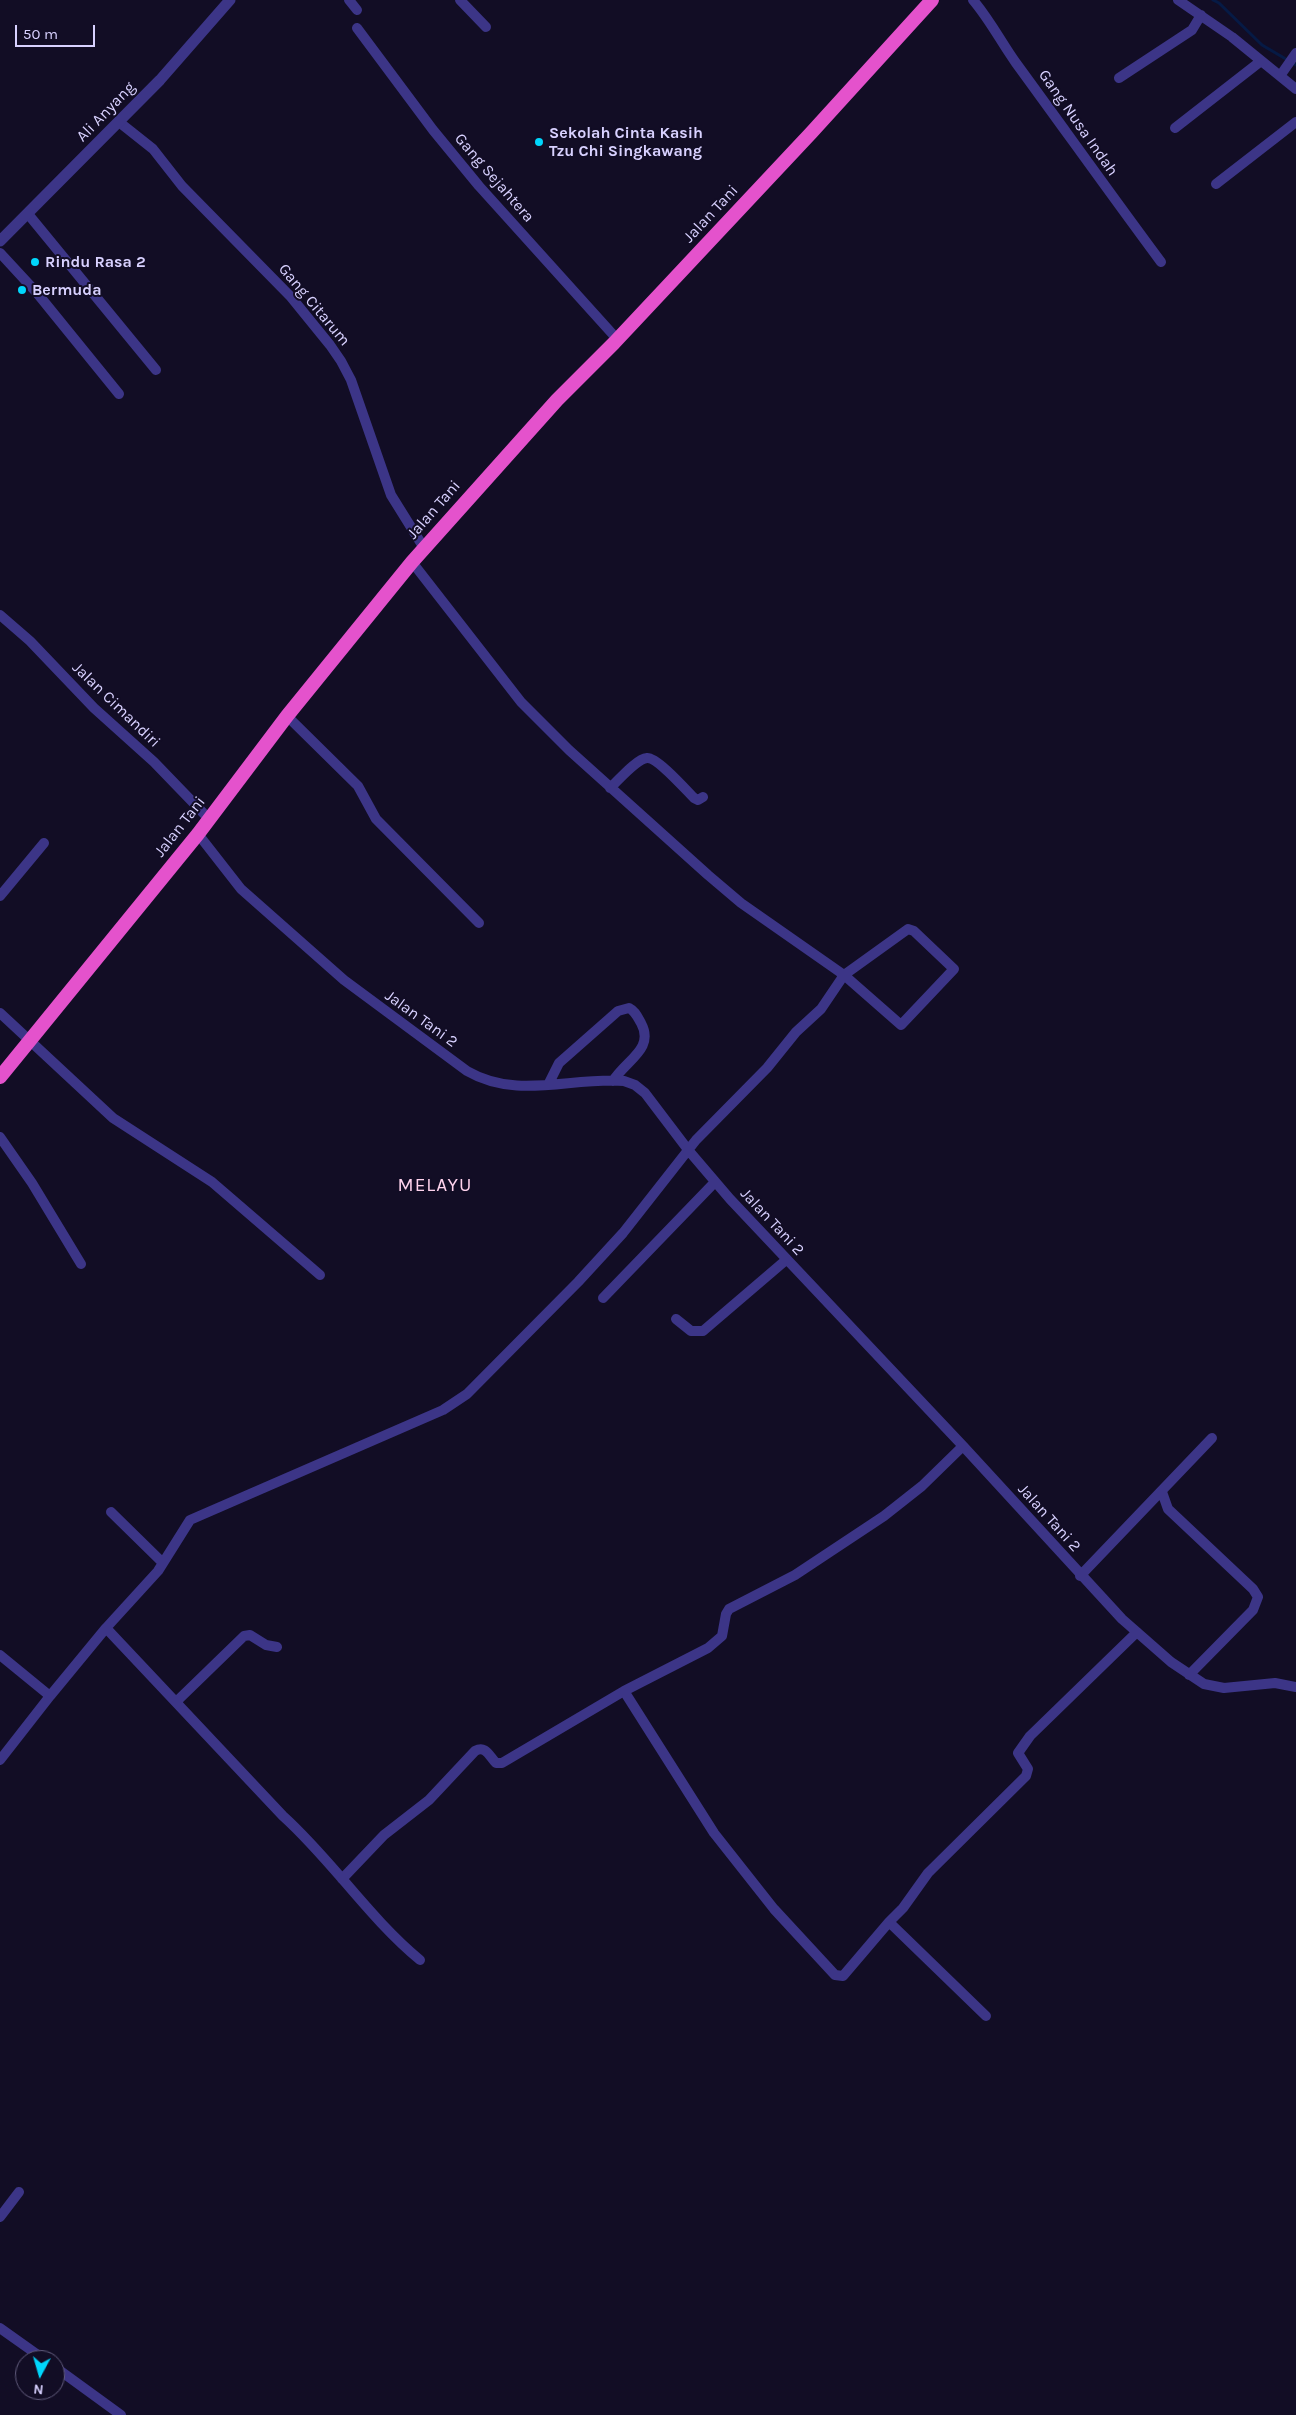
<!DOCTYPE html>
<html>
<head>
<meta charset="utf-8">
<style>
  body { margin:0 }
  #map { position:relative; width:1296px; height:2415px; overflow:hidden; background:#120d25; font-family:Karla,sans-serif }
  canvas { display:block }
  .north { position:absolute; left:15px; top:2350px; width:50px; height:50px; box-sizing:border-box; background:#120d25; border:1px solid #615b7c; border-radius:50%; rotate:186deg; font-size:14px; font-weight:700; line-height:20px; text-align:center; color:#d8d1ff }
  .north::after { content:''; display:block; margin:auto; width:18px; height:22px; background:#00d6fc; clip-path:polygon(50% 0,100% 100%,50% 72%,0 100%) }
  .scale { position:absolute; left:15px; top:25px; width:80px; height:22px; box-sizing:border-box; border:2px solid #d8d1ff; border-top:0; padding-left:6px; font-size:15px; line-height:18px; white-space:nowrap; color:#d8d1ff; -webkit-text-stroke:4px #120d25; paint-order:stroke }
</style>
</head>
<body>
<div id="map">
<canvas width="1296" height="2415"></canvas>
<div class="north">N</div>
<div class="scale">50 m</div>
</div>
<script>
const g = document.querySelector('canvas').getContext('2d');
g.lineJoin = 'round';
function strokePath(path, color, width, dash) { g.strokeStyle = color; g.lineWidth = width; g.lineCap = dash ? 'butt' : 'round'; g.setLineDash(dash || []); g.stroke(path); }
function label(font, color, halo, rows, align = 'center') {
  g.font = font + ' Karla,sans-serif'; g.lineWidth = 4; g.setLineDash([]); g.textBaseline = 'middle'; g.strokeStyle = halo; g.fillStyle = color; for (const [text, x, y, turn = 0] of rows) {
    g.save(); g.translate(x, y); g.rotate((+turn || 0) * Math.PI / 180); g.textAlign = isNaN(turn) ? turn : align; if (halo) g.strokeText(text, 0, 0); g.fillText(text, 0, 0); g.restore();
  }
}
strokePath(new Path2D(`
  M1213,0L1219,3L1262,45L1296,65`), '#061a45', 3);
strokePath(new Path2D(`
  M349,0L357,10
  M460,0L486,27
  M973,0C990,20 1001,42 1016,63C1065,130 1112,196 1161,262
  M1178,0L1232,37L1296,89
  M357,28L433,130L479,186L617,339
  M1280,76L1296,53
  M1119,78L1192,30L1201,15
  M119,122L153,149L182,186L291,297L330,345L341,361L351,380L391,495L424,548
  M1175,128L1261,61
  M1216,184L1296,122
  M28,214L156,370
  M0,253L37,293L119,394
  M412,562L521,702L569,750L708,875L741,903L844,975L901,1025L954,969L914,931L908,929L851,970L844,975L821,1009L796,1032L767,1068L696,1140L623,1233L578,1282L467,1394L443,1410L190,1520L158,1571L106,1628L283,1816C332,1860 369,1918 420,1960
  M0,615L30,641L94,708L154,762L209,819
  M287,716L358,786L376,819L479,923
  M610,788C618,781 636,759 647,758C657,757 686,790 694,798L698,800L703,797
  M198,834L241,889L344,980L467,1071C517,1100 569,1077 624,1081L635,1085L645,1093L689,1151L730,1199L963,1446L1122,1619L1171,1662L1204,1684L1224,1688L1275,1683L1296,1687
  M0,896L44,843
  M0,1013L113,1118L212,1182L320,1275
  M548,1085L559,1063L618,1011L629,1008C635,1011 637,1016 641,1023C655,1049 626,1060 613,1081
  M0,1137L32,1183L81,1264
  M603,1298L715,1182
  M676,1319L691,1331H703L786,1260
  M1162,1492L1168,1509L1253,1589L1258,1597L1253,1610L1189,1675
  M111,1512L163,1563
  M1080,1576L1212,1438
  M0,1655L50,1696L0,1760
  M624,1691L714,1833L774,1909L835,1975L843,1976L889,1922
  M50,1696L106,1628
  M176,1702L244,1636L250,1635L266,1645L277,1647
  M342,1879L384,1835L429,1800L475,1751C486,1745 489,1756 496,1763H502L624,1691L708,1648L722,1636L726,1614L729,1609L795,1575L884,1516L922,1486L963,1446
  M986,2016L889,1922L903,1908L928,1873L1026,1776L1028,1769L1018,1753L1030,1736L1137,1632
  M0,2217L19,2192
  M0,2328L45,2360
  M55,2367L121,2415`), '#3c3587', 10);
strokePath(new Path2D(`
  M0,241L160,80L230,0`), '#3c3587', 11);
strokePath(new Path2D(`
  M0,1077L198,834L287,716L412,562L557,400L614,343L811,133L932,0`), '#e452cc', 14);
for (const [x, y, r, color] of [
  [539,142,5,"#00d6fc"],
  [35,262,5,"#00d6fc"],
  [22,290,5,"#00d6fc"]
]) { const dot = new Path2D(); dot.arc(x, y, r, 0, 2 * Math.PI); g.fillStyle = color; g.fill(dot); strokePath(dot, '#120d25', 2); }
label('16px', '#d8d1ff', '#120d25', [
  ["Ali Anyang",106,112,-46],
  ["Gang Nusa Indah",1078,123,55],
  ["Gang Sejahtera",494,178,49],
  ["Jalan Tani",711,214,-47],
  ["Gang Citarum",314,305,50],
  ["Jalan Tani",434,510,-49],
  ["Jalan Cimandiri",116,705,44],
  ["Jalan Tani",180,827,-52],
  ["Jalan Tani 2",421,1019,36],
  ["Jalan Tani 2",772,1222,47],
  ["Jalan Tani 2",1049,1518,48]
]);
label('bold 16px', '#d8d1ff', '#120d25', [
  ["Sekolah Cinta Kasih",549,133],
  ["Tzu Chi Singkawang",549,151],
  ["Rindu Rasa 2",45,262],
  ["Bermuda",32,290]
], 'left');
g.letterSpacing = '1px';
label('19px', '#ffd3ed', '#120d25', [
  ["MELAYU",435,1186]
]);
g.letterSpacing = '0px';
</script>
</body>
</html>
